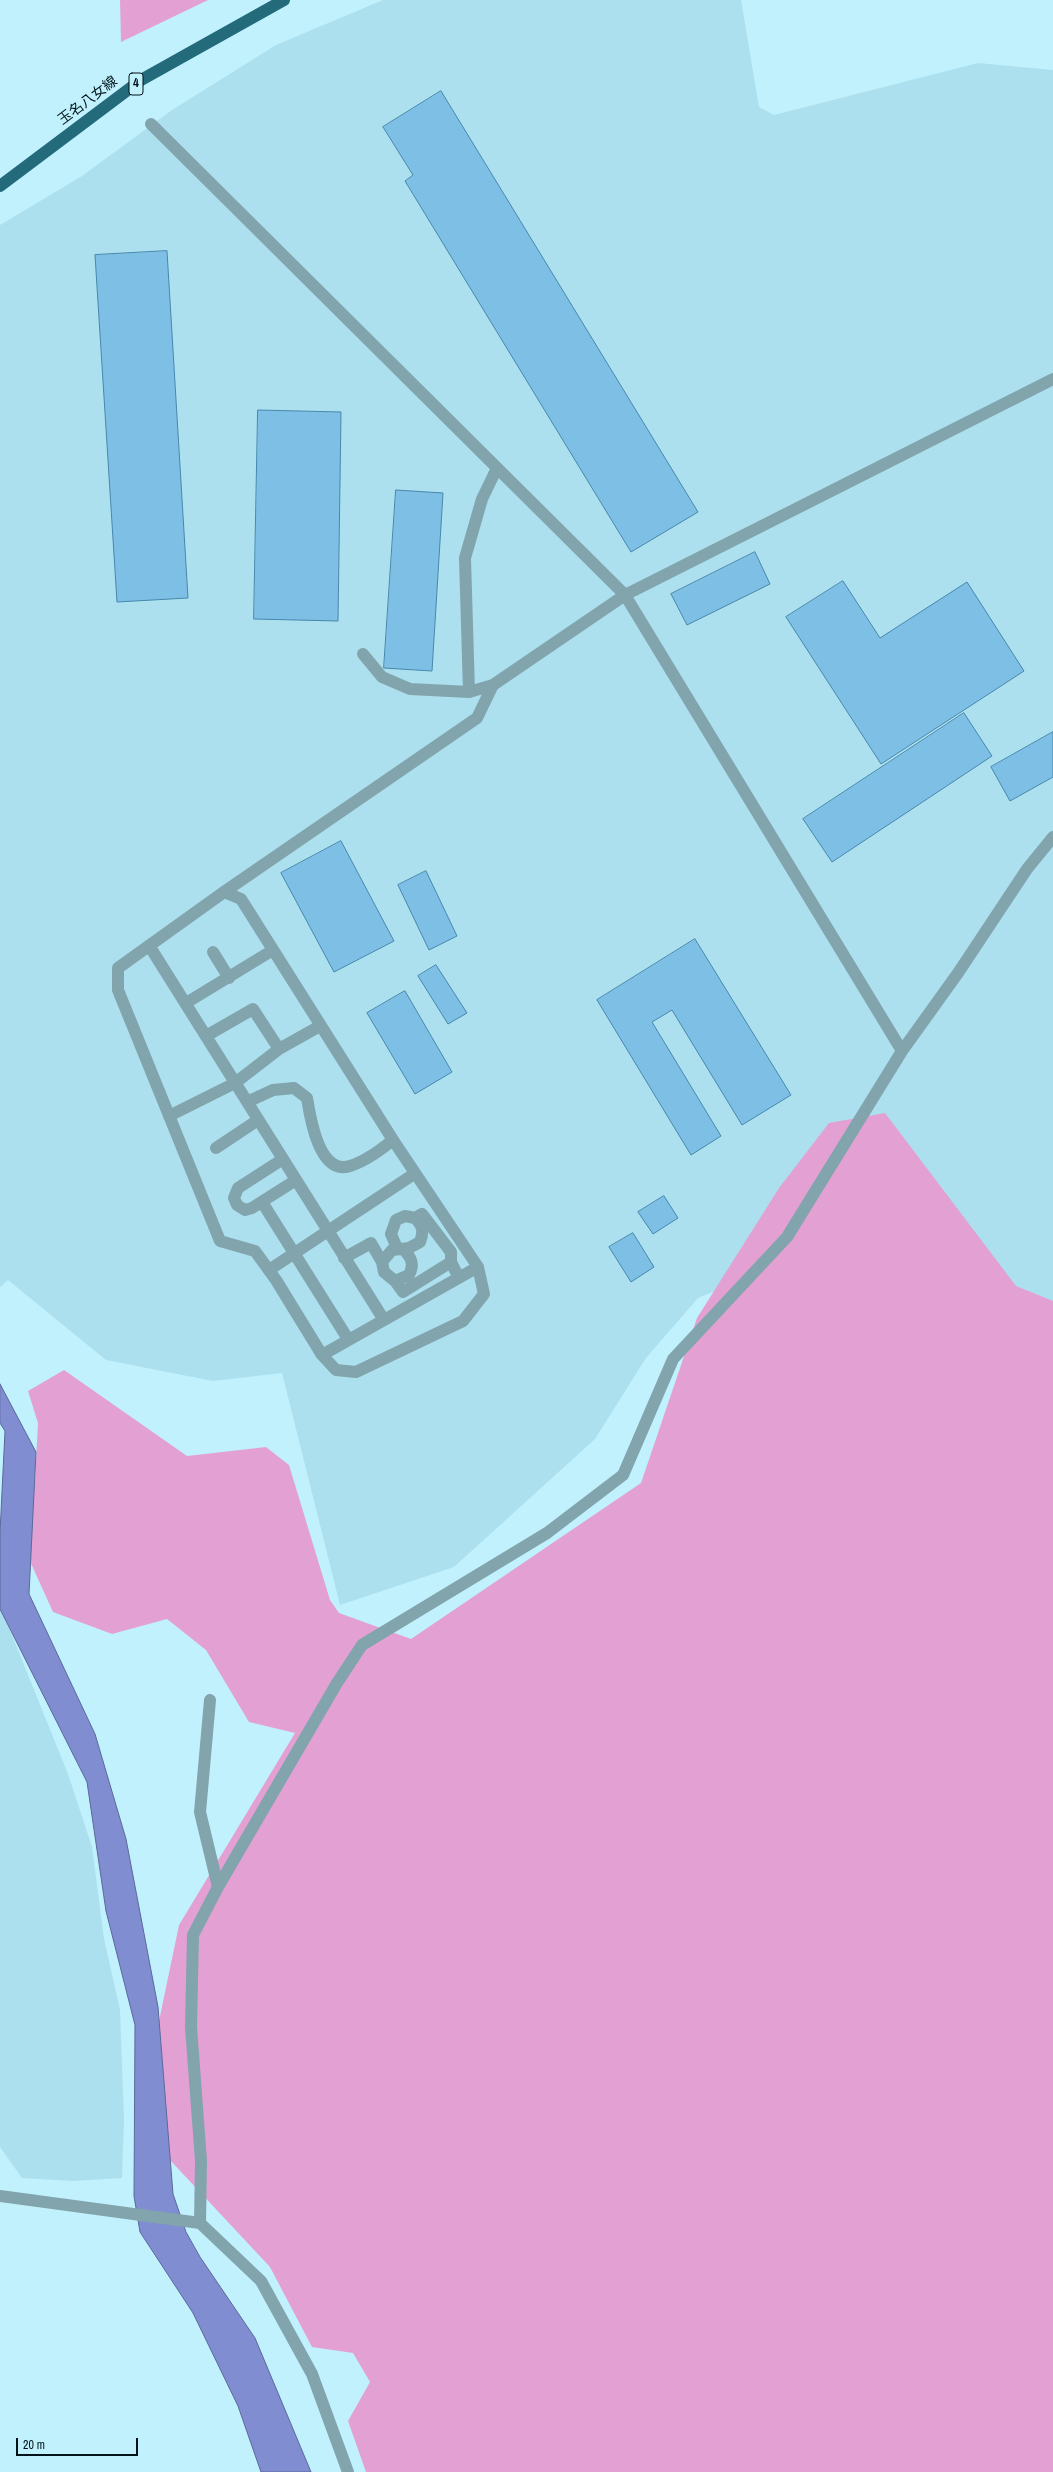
<!DOCTYPE html>
<html>
<head>
<meta charset="utf-8">
<style>
  body { margin:0 }
  #map { position:relative; width:1053px; height:2472px; overflow:hidden; background:#c1f1fd; font-family:"Archivo Narrow",sans-serif }
  canvas { display:block }
  .scale { position:absolute; left:16px; top:2438px; width:122px; height:18px; box-sizing:border-box; border:2px solid #001319; border-top:0; padding-left:5px; font-size:12px; line-height:14px; white-space:nowrap; color:#001319; -webkit-text-stroke:3px #c1f1fd; paint-order:stroke }
</style>
</head>
<body>
<div id="map">
<canvas width="1053" height="2472"></canvas>
<div class="scale">20 m</div>
</div>
<script>
const g = document.querySelector('canvas').getContext('2d');
g.lineJoin = 'round';
function fill(path, color) { g.fillStyle = color; g.fill(path, 'evenodd'); }
function strokePath(path, color, width, dash) { g.strokeStyle = color; g.lineWidth = width; g.lineCap = dash ? 'butt' : 'round'; g.setLineDash(dash || []); g.stroke(path); }
function label(font, color, halo, rows, align = 'center') {
  g.font = font + ' "Archivo Narrow","Noto Sans JP",sans-serif'; g.lineWidth = 4; g.setLineDash([]); g.textBaseline = 'middle'; g.strokeStyle = halo; g.fillStyle = color; for (const [text, x, y, turn = 0] of rows) {
    g.save(); g.translate(x, y); g.rotate((+turn || 0) * Math.PI / 180); g.textAlign = isNaN(turn) ? turn : align; if (halo) g.strokeText(text, 0, 0); g.fillText(text, 0, 0); g.restore();
  }
}
fill(new Path2D(`
  M383,0H741L759,107L774,115L978,63L1053,70V1574L888,1220L698,1298L646,1358L595,1439L454,1567L340,1605L282,1373L213,1381L106,1360L8,1280L0,1287V225L82,176L172,110L276,45Z
  M0,1561L5,1618L68,1774L92,1847L104,1939L120,2010L124,2120L122,2178L73,2181L22,2178L0,2147Z`), '#ace0ee');
fill(new Path2D(`
  M120,0H208L121,42Z
  M885,1113L1016,1286L1053,1301V2472H366L348,2421L370,2382L353,2353L312,2347L270,2267L170,2160L159,2021L179,1925L295,1733L249,1722L206,1650L167,1619L112,1634L53,1612L24,1548L35,1480L38,1423L28,1391L64,1370L187,1456L266,1447L289,1465L330,1600L339,1613L411,1639L641,1483L697,1318L779,1188L829,1123Z`), '#e3a1d3');
const water = new Path2D(`
  M0,1384L36,1452L29,1594L95,1734L126,1839L158,2007L173,2194L186,2232L200,2257L255,2338L311,2472H261L238,2406L193,2313L140,2232L134,2196L135,2025L106,1911L87,1782L0,1609V1533L5,1431L0,1423Z`);
fill(water, '#818dd1');
strokePath(water, '#5a689a', 1);
const building = new Path2D(`
  M441,91L698,512L631,552L405,181L413,175L383,127Z
  M167,251L188,598L117,602L95,255Z
  M258,410L341,412L338,621L254,619Z
  M396,490L443,493L432,671L384,668Z
  M755,552L770,584L687,625L671,594Z
  M843,581L880,638L967,582L1024,671L881,764L786,617Z
  M964,713L992,756L832,862L803,819Z
  M1053,732V777L1010,801L991,767Z
  M341,841L394,941L334,972L281,873Z
  M426,871L457,936L429,950L398,885Z
  M695,939L791,1095L742,1125L672,1010L652,1022L721,1136L691,1155L597,1000Z
  M436,965L467,1013L448,1024L418,976Z
  M405,991L452,1072L415,1094L367,1013Z
  M664,1196L678,1218L653,1234L638,1212Z
  M633,1233L654,1267L631,1282L609,1247Z`);
fill(building, '#7ebfe6');
strokePath(building, '#4788ac', 1);
strokePath(new Path2D(`
  M151,124L625,595L902,1051
  M363,654L382,677L410,689L469,692L493,685
  M469,692L465,558L482,499L497,468
  M224,892L241,899L393,1140L478,1267L484,1294L463,1321L356,1372L336,1370L322,1355L276,1280L255,1251L220,1241L118,990V968L224,892L477,718L493,685L625,595L1053,379
  M150,947L384,1320L478,1267
  M213,952L229,978
  M186,1003L273,950
  M206,1036L253,1009L279,1049
  M247,1102L273,1090L294,1088L307,1098C310,1117 319,1176 350,1166C366,1161 380,1150 393,1140
  M169,1116L235,1083L279,1049L320,1026
  M216,1148L258,1120
  M283,1159L238,1188L234,1198L237,1205L245,1210L252,1208L296,1180
  M262,1202L348,1339
  M397,1248L391,1234L396,1220L405,1216L415,1218L422,1214L451,1252V1262
  M403,1249C411,1257 415,1264 409,1275L395,1281L403,1292L451,1262L459,1278
  M344,1258L371,1243L382,1262L384,1272L395,1281
  M382,1262L392,1250L409,1248L420,1242C424,1232 423,1226 415,1218
  M269,1270L414,1174
  M322,1355L384,1320
  M210,1700L200,1812L218,1887
  M200,2223L201,2161L191,2027L193,1935L218,1887L337,1683L362,1645L547,1533L623,1475L673,1359L787,1237L902,1051L958,973L1027,869L1053,837`), '#82a4ac', 12);
strokePath(new Path2D(`
  M0,2196L200,2223L261,2281L312,2374L348,2472`), '#82a4ac', 12);
strokePath(new Path2D(`
  M0,186L141,80L284,0`), '#236a7b', 12);
for (const [x, y, w] of [
  [136,84,14]
]) { const box = new Path2D(); box.roundRect(x - w / 2, y - 11, w, 22, 3); g.fillStyle = '#c1f1fd'; g.fill(box); strokePath(box, '#001319', 1); }
label('bold 13px', '#001319', null, [
  ["4",136,84]
]);
label('14px', '#001319', '#c1f1fd', [
  ["玉名八女線",88,101,-37]
]);
</script>
</body>
</html>
